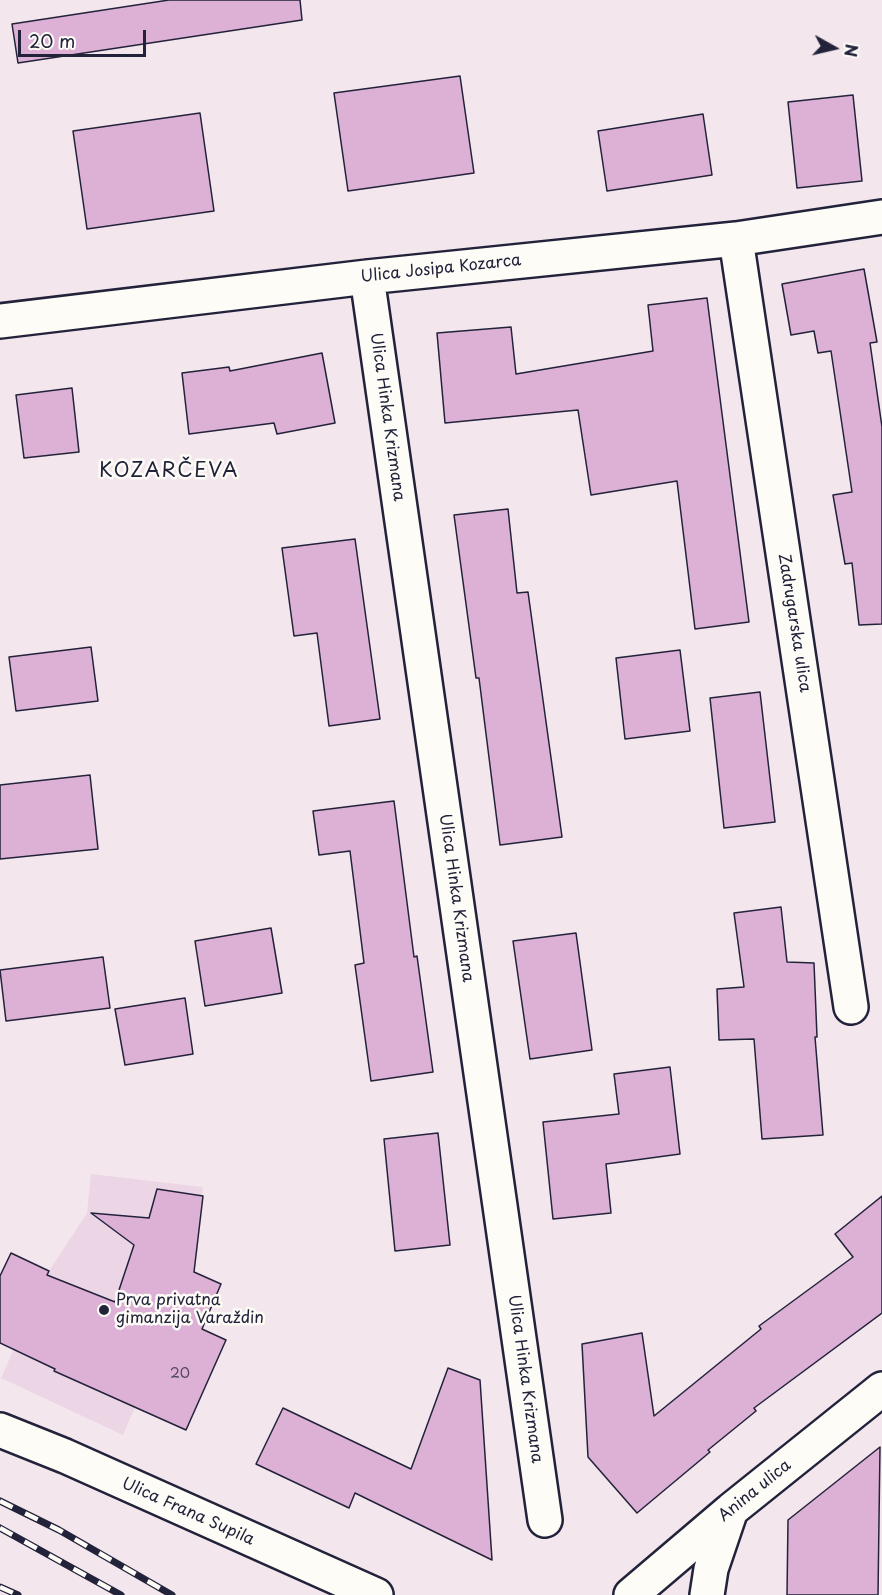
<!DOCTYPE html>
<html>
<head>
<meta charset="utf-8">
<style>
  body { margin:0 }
  #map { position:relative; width:882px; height:1595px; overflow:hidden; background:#f3e6ed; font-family:"Playpen Sans",sans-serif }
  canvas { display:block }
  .north { position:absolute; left:804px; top:18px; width:60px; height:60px; -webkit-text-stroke:4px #fdfcf7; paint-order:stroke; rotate:98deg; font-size:16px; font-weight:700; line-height:24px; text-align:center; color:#22223b }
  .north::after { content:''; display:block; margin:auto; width:21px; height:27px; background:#22223b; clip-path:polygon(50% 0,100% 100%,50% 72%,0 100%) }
  .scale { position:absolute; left:18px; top:30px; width:128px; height:27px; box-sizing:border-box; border:3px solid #22223b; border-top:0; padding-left:8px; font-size:18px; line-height:21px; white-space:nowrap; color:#22223b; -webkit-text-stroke:4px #fdfcf7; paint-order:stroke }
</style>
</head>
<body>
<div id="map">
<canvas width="882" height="1595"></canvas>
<div class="north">N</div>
<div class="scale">20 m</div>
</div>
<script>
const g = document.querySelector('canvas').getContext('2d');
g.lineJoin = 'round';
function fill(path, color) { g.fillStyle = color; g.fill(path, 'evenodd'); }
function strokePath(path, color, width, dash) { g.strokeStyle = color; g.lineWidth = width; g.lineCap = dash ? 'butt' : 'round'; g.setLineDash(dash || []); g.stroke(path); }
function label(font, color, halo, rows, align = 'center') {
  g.font = font + ' "Playpen Sans",sans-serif'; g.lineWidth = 5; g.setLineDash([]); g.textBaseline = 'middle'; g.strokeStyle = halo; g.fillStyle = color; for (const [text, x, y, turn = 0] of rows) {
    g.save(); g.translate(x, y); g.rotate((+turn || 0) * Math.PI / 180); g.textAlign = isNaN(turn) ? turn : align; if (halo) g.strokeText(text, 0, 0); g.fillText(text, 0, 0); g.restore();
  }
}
fill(new Path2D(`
  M91,1174L203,1187L194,1272L123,1435L1,1378L49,1271L87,1213Z`), '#ecd6e6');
const building = new Path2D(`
  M169,0H300L302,20L18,63L12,24Z
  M460,76L474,173L348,191L334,93Z
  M853,95L862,181L797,188L788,102Z
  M200,113L214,211L87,229L73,131Z
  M703,114L712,175L607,191L598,131Z
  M864,269L877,342L870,343L882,427V624L859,625L852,563L845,564L833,495L852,492L831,351L818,353L814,331L791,335L782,284Z
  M707,298L749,622L695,629L677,481L591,495L578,410L445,423L437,333L511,327L516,374L653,351L648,305Z
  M322,353L335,423L277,434L274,423L189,434L182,373L229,367L230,371Z
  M72,388L79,452L24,458L16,395Z
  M508,509L517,593L528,592L562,837L500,845L479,678H476L454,515Z
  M355,539L380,719L329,726L317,633L294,636L282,548Z
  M91,647L98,701L16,711L9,657Z
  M680,650L690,731L625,739L616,658Z
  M760,692L775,822L724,828L710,698Z
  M90,775L98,849L0,859V785Z
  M394,801L414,957L417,956L433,1072L371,1081L355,965L364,963L350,851L319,855L313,811Z
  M781,907L787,962L814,963L817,1037H815L823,1135L762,1139L754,1039L719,1040L717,989L744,987L734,913Z
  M271,928L282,993L205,1006L195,941Z
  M576,933L592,1050L530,1059L513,941Z
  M103,957L110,1008L6,1021L0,970Z
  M185,998L193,1054L125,1065L115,1009Z
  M670,1067L680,1154L606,1164L611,1213L553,1219L543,1122L619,1114L614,1074Z
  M438,1133L450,1245L395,1251L384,1139Z
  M157,1189L203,1196L194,1272L221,1284L202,1329L226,1340L186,1430L54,1371L55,1369L0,1343V1276L11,1253L49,1271L47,1275L115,1302L134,1245L91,1213L149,1218Z
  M882,1196V1313L754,1408L756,1411L708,1450L710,1452L637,1513L588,1457L582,1344L642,1333L654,1416L761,1329L759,1326L853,1257L835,1234Z
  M448,1368L480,1380L492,1560L355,1493L349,1508L256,1464L283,1408L411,1469Z
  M880,1447L878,1595H787L788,1520Z`);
fill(building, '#ddb1d6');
strokePath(building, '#22223b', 1.5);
const minor = new Path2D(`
  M736,239L851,1007
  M367,277L545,1520
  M0,321L367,277L736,239L882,217`);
const major = new Path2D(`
  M0,1430L65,1456L376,1595
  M631,1595L731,1510L882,1389
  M707,1595L711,1569L731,1510`);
strokePath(minor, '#22223b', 38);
strokePath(major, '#22223b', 38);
strokePath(minor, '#fdfcf7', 33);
strokePath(major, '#fdfcf7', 33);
const rail = new Path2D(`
  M0,1501L59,1530L172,1595
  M0,1528L121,1595
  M0,1587L18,1595`);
strokePath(rail, '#22223b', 7);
strokePath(rail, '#fdfcf7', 4.5, [14]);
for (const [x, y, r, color] of [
  [104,1310,6,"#22223b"]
]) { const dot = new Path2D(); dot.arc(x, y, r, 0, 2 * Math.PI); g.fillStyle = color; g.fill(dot); strokePath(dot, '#fdfcf7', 2); }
label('14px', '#514662', null, [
  ["20",180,1374]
]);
label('16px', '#22223b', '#fdfcf7', [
  ["Ulica Josipa Kozarca",441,269,-6],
  ["Ulica Hinka Krizmana",387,417,82],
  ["Zadrugarska ulica",794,623,81],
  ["Ulica Hinka Krizmana",456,898,82],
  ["Ulica Hinka Krizmana",525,1379,82],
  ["Anina ulica",755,1491,-39],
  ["Ulica Frana Supila",188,1512,24]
]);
label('16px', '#22223b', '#fdfcf7', [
  ["Prva privatna",116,1301],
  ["gimanzija Varaždin",116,1319]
], 'left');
g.letterSpacing = '1.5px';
label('20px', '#22223b', '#fdfcf7', [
  ["KOZARČEVA",169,471]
]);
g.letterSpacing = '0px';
</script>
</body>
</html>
